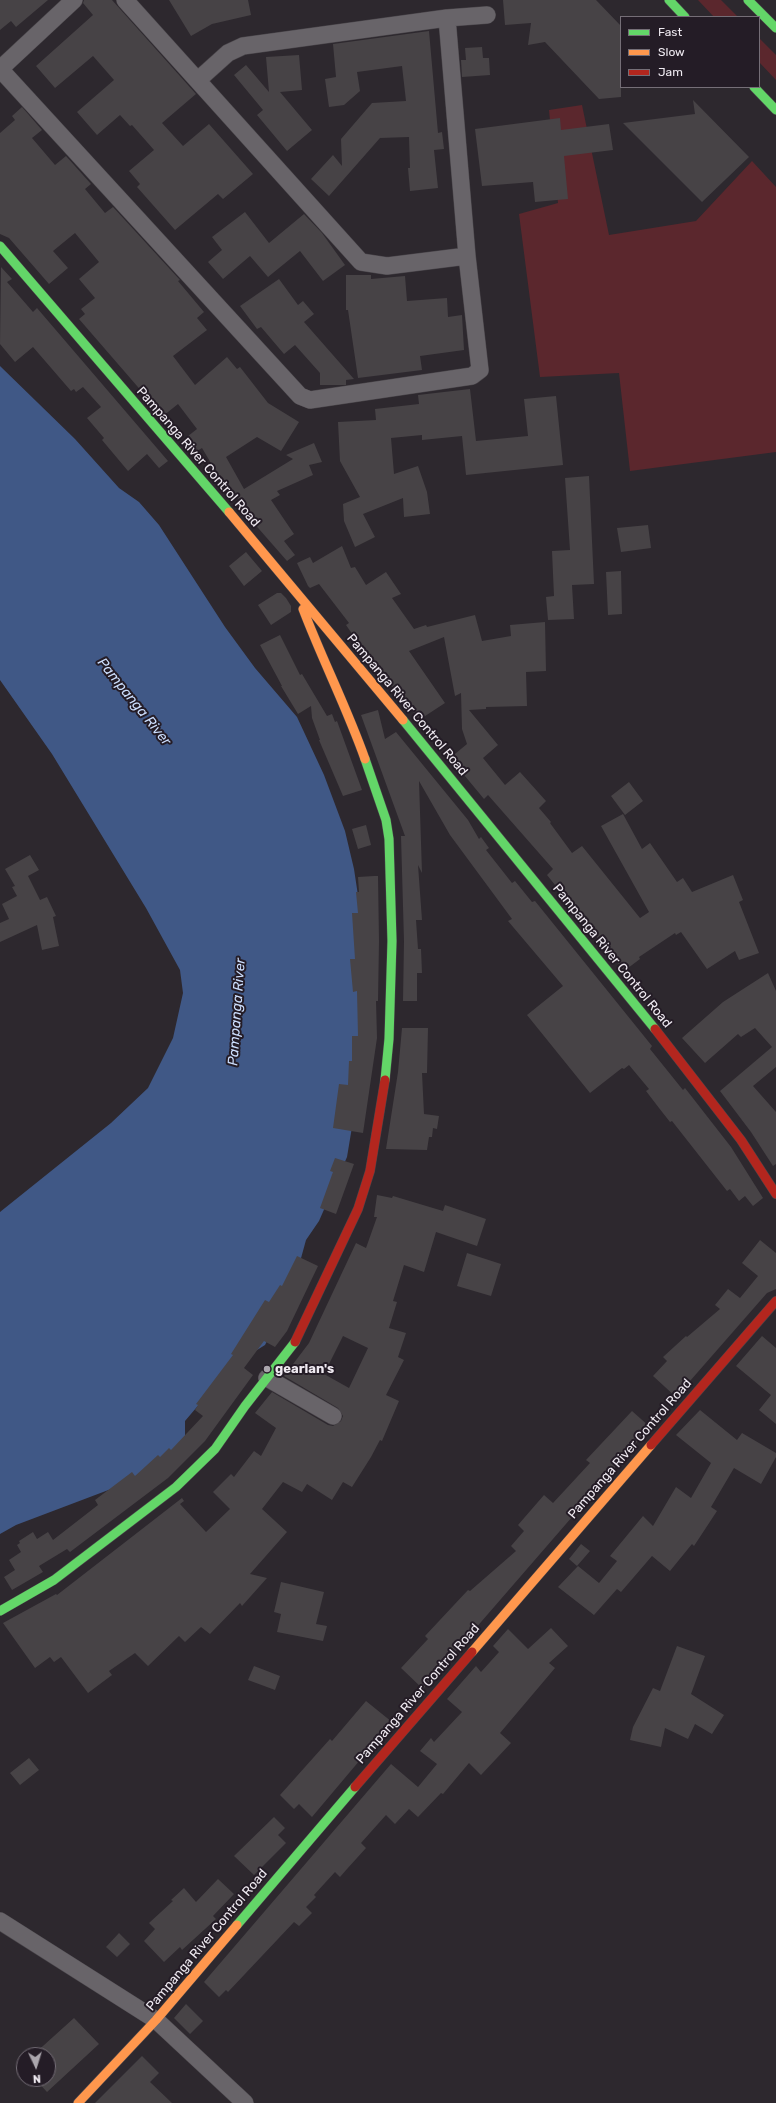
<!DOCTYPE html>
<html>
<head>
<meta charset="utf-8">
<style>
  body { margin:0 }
  #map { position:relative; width:776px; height:2103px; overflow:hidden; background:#2d282e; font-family:Rubik,sans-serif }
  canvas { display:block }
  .legend { position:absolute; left:620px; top:16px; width:140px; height:72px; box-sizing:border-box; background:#241c26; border:1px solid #756e77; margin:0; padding:5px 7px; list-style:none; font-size:12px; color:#efeaf1 }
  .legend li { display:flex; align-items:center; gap:8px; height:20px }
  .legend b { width:20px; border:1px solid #756e77 }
  .north { position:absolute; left:16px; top:2047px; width:40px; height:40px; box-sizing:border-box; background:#241c26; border:1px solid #756e77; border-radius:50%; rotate:176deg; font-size:11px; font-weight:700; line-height:16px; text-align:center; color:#efeaf1 }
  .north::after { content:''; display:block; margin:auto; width:14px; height:18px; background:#aba6ad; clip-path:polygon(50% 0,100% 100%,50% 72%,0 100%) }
</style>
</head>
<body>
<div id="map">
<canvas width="776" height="2103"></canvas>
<ul class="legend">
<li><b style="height:5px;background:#63d668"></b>Fast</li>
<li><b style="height:5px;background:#ff974d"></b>Slow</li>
<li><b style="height:5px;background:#b3261e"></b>Jam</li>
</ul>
<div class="north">N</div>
</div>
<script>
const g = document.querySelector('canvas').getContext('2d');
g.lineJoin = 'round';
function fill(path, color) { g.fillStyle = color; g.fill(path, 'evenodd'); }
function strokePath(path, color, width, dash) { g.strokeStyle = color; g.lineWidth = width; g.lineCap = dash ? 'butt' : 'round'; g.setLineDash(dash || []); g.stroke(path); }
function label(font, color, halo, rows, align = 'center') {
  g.font = font + ' Rubik,sans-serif'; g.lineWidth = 4; g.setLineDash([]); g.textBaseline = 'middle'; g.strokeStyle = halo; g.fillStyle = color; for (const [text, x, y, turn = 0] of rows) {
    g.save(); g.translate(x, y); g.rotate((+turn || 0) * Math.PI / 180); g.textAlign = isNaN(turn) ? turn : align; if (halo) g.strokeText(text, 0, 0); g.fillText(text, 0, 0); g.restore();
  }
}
fill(new Path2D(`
  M698,0H721L738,17H714Z
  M759,38L776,55V80L759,62Z
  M582,105L609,235L696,221L752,161L776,187V452L630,471L619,373L540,377L519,214L558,203L549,110Z`), '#5b272d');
fill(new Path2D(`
  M0,366L75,439L119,488L139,502L159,525L225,627L255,668L297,717L324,775L345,831L354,869L365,942L355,1109L347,1157L319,1221L306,1240L292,1291L265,1345L257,1350L241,1355L185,1421V1441L182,1448L119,1486L16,1525L0,1534V1212L111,1123L148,1088L173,1038L183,993L180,970L146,908L52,754L0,680Z`), '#405886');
fill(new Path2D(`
  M0,0H48L16,27L11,21L0,30Z
  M84,0H112L196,94L162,123L183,146L209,124L253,174L223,199L218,194L175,230L137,187L140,184L129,171L154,150L132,125L130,126L120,115L97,135L77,112L114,80L93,56L55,88L36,66L93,15L83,3Z
  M169,0H248L251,15L212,24L191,36Z
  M503,0H596L621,26V97L599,99L545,42L528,45L531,23L505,25Z
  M429,31L438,133L442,132L444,149L434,150L438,188L410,191L408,168H410L409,137L380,138L329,196L311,179L333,155L342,166L341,139L372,103L406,101L402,66L357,72L360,91L344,105L329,107L325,79L336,77L333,44Z
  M482,47L483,58H489L490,75L462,77L461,60H466L465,48Z
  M299,55L302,90L280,92L312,130L287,151L257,115L263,110L234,75L246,65L269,92L266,57Z
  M693,100L749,157L702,202L623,123L695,114Z
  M22,107L42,130L32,138L55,165L66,156L91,184L85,189L105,213L113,207L180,280L178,281L204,312L197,318L207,330L173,356L195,385L227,357L237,369L240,367L268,403L299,422L281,451L257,437L226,457L244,489L293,459L286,455L314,443L322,462L309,465L313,475L277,491L280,495L271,500L294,534L284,541L295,555L287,561L245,513L238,498L235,500L218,475L202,448L194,453L183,440L197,429L178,404L163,416L79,319L85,314L81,309L95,298L79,279L99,262L75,233L53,251L68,268L49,284L9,238L0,234V133L15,120L12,116Z
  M560,118L561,130L609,124L613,150L564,156L568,199L535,202L533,182L482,186L475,129Z
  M245,212L269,243L304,214L322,233L345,265L323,281L300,251L268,277L250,256L223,279L208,262L222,250L212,237Z
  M1,267L12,279L7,282L33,312L37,308L168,461L159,468L147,454L128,471L102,440L104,438L87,418L101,407L83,387L76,392L74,389L71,391L33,347L15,362L0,344Z
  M346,275H371V279L405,276L407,301L447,298L448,317L462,315L464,350L420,356L422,370L358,378L348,310H346Z
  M279,279L298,305L303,301L314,314L304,322L354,379L346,380V385H320V373L295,345L284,354L261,327L257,329L240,306Z
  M470,389L476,441L528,436L524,399L556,396L563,465L466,475L462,436L422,440V435L391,438L394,474L418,466L427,492L430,514L404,517L403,498L363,514L375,537L355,547L344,521L343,504L360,497L340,461L338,422L376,420L375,409L419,404L418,395Z
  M589,476L594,584L572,585L574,619L548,620L546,597L554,596L552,551L570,550L565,478Z
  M648,525L651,548L621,552L617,528Z
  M342,546L351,568L355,567L366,585L386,572L401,594L392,598L414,629L426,625L427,627L475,615L482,641L511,636L510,625L545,622L546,671L526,672L527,706L486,707V709L469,710L498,745L483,758L505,785L520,772L546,801L539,808L551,822L550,823L572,853L582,846L640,918L649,912L601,826L623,814L642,849L650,843L677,882L683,878L692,892L733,875L743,900L739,902L759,953L739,960L735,951L707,969L681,932L676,935L675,933L639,957L640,959L624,971L547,875L553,869L488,795L484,799L450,758L467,744L462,729L461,693L455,696L444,637L409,651L445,703L419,720L397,690L395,691L357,645L359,644L346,625L349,623L319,584L310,588L308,586L297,563L310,557L313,563Z
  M246,552L262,571L244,586L229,566Z
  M621,571L622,614L608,615L606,572Z
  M277,593H281L286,598L291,606V612L271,625L258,605Z
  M280,635L300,675L302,674L327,716L332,714L335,722L337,721L362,790L343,796L319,740H320L312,718L311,706L298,714L281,686H282L260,645Z
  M378,710L385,739L396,732L468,820L479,839L481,837L489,848L486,850L512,883L515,881L532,902L535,901L652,1046L650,1049L683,1090L685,1088L731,1147L763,1198L753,1206L745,1196L739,1201L730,1189L727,1191L672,1121L670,1122L659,1108L646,1091L649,1089L629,1065L624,1069L622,1068L590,1093L527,1015L563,986L508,921L512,919L450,835L419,781L422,873L418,865L422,920H416L418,949H421L422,973H417V1001H403L404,941L401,836H405L361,715Z
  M629,782L643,801L625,815L611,796Z
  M366,825L371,845L358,849L352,829Z
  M30,855L39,870L28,876L40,900L47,897L56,916L53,917L59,946L42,950L37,925L0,942V923L9,919L2,904L17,896L12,887L15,886L5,869Z
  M374,876H378L379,941L378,1001H376L377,1038L363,1133L333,1128L339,1084L348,1085L349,1061H352V1036H358L357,991L353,992L350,959H355L352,913H358L356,892H359L358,877Z
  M768,973L776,991V1067L753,1086L776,1112V1164L773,1166L751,1132L720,1091L772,1047L755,1028L741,1037L738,1034L705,1063L682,1038L723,1002Z
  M402,1028H428L427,1073H422L424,1114L439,1116L437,1129L433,1128L432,1137H429L427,1150L386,1149L398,1072Z
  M335,1158L354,1164L336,1214L320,1208L333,1172L330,1171Z
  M377,1195L392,1198L393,1196L443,1211L445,1205L486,1219L477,1246L436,1232L424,1272L404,1265L393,1301L397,1302L389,1328L406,1333L398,1357L404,1360L386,1395L399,1401L382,1441L380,1440L371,1457L352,1487L343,1482L332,1500L307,1484L302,1492L283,1482L262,1509L287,1532L250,1574L267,1578L242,1606L240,1603L210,1634L201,1627L185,1642L179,1636L148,1666L135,1653L109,1671L112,1675L88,1693L61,1657L54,1662L50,1657L35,1668L3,1623L56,1594L57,1595L182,1498L184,1501L180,1504L206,1532L230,1509L213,1492L231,1474L234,1477L254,1451L261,1456L276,1428L255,1413L272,1392L328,1425L333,1426L341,1421L343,1416L338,1408L284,1376L309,1343L356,1243L366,1248L377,1217H374ZM343,1336L368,1348L349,1388L324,1374Z
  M760,1240L776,1253V1289L767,1293L676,1397L653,1376L667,1361L663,1357L686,1336L687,1337L720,1309L715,1305L728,1289L740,1298L758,1276L742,1263Z
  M467,1253L501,1264L491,1296L457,1286Z
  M297,1256L318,1266L287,1331L275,1347L264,1341L244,1368L253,1375L205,1441L168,1478L70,1552L67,1549L39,1566L43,1572L12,1590L4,1577L15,1570L9,1560L21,1552L17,1545L20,1543L19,1541L33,1532L37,1539L48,1532L53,1540L98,1505L95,1500L132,1472L135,1476L158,1455L160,1457L169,1448L171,1450L203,1416L195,1410L198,1405L196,1404L233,1355L231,1354L265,1300L269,1302L280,1285L282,1286Z
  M762,1336L776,1348V1424L759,1410L771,1395L736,1366Z
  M700,1410L737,1440L742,1433L776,1453V1457L761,1484L734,1468L711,1507L717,1511L694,1546L692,1544L670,1571L652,1556L621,1592L617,1589L594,1615L558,1587L578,1566L599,1583L617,1561L610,1556L643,1516L653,1526L676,1487L691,1498L711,1463L676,1435Z
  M632,1411L650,1427L423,1689L401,1668L428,1639L425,1636L468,1590L470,1591L516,1551L511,1546L524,1531L518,1525L544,1495L553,1503L590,1463L586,1460Z
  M581,1544L590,1551L577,1566L569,1559Z
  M281,1582L324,1592L316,1624L327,1626L323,1641L277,1632L281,1614L274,1612Z
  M551,1628L568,1646L549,1663L555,1668L500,1733L511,1743L481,1775L469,1763L443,1794L441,1793L418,1817L409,1809L395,1824L386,1815L361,1843L366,1848L347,1869L340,1877L335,1872L314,1895L316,1897L306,1907L312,1913L299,1926L294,1922L228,1992L226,1990L219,1997L204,1982L391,1764L418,1787L437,1764L420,1751L431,1738L434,1742L462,1712L447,1699L476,1666L481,1672L499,1652L493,1646L508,1629L528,1649Z
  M677,1646L705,1656L691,1694L724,1715L712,1734L695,1724L688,1739L665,1728L661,1747L630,1740L633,1727L653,1688L660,1691Z
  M254,1666L280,1676L275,1690L248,1680Z
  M366,1701L392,1722L312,1817L299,1804L294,1809L280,1795L330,1739L332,1741Z
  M29,1758L39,1770L20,1785L10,1773Z
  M274,1817L285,1828L278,1835L286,1843L254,1875L234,1856Z
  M218,1879L234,1894L213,1916L216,1919L182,1950L180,1947L164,1962L144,1941L155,1929L149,1923L173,1901L171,1900L184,1888L196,1902Z
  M119,1933L130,1944L117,1957L106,1947Z
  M186,2004L203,2021L190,2034L174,2018Z
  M74,2018L99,2044L47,2092L35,2079H48V2055H33Z
  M142,2056L159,2073L150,2082L172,2103H95Z`), '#474346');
const street = new Path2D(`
  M125,0L361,262L387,266L467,256
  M0,69L300,396L310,400L472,376L480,370L467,256L447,18
  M0,69L74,0
  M198,80L228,53L243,46L447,18L487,15
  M267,1378L333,1416
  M0,1921L156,2020L245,2103`);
const fast = new Path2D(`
  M669,0L685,17
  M748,0L776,28
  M754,87L776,110
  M0,246L229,512
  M403,720L655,1029
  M365,759L386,820L389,839L392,941L389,1039L385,1080
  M0,1611L54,1580L176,1487L215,1449L245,1406L295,1342
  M237,1925L355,1787`);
const slow = new Path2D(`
  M229,512L403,720
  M303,609C322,659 347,708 365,759
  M472,1652L651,1445
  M78,2103L156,2020L237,1925`);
const jam = new Path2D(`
  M655,1029L741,1140L776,1194
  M295,1342L358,1209L370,1171L385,1080
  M651,1445L776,1301
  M355,1787L472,1652`);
strokePath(street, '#49454a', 18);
strokePath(fast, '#49454a', 10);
strokePath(slow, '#49454a', 10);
strokePath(jam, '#49454a', 10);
strokePath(street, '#686469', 17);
strokePath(fast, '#63d668', 9);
strokePath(slow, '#ff974d', 9);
strokePath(jam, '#b3261e', 9);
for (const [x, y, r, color] of [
  [267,1369,4,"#aba6ad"]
]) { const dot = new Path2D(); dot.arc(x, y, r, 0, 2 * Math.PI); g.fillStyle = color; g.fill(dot); strokePath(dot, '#241c26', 1.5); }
label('13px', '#efeaf1', '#241c26', [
  ["Pampanga River Control Road",198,457,49],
  ["Pampanga River Control Road",407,705,50],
  ["Pampanga River Control Road",612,956,51],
  ["Pampanga River Control Road",630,1449,-49],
  ["Pampanga River Control Road",418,1694,-49],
  ["Pampanga River Control Road",207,1940,-50]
]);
label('bold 13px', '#efeaf1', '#241c26', [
  ["gearlan's",275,1369]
], 'left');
label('italic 14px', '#ccdefd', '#241c26', [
  ["Pampanga River",134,702,51],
  ["Pampanga River",237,1012,-86]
]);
</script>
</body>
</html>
